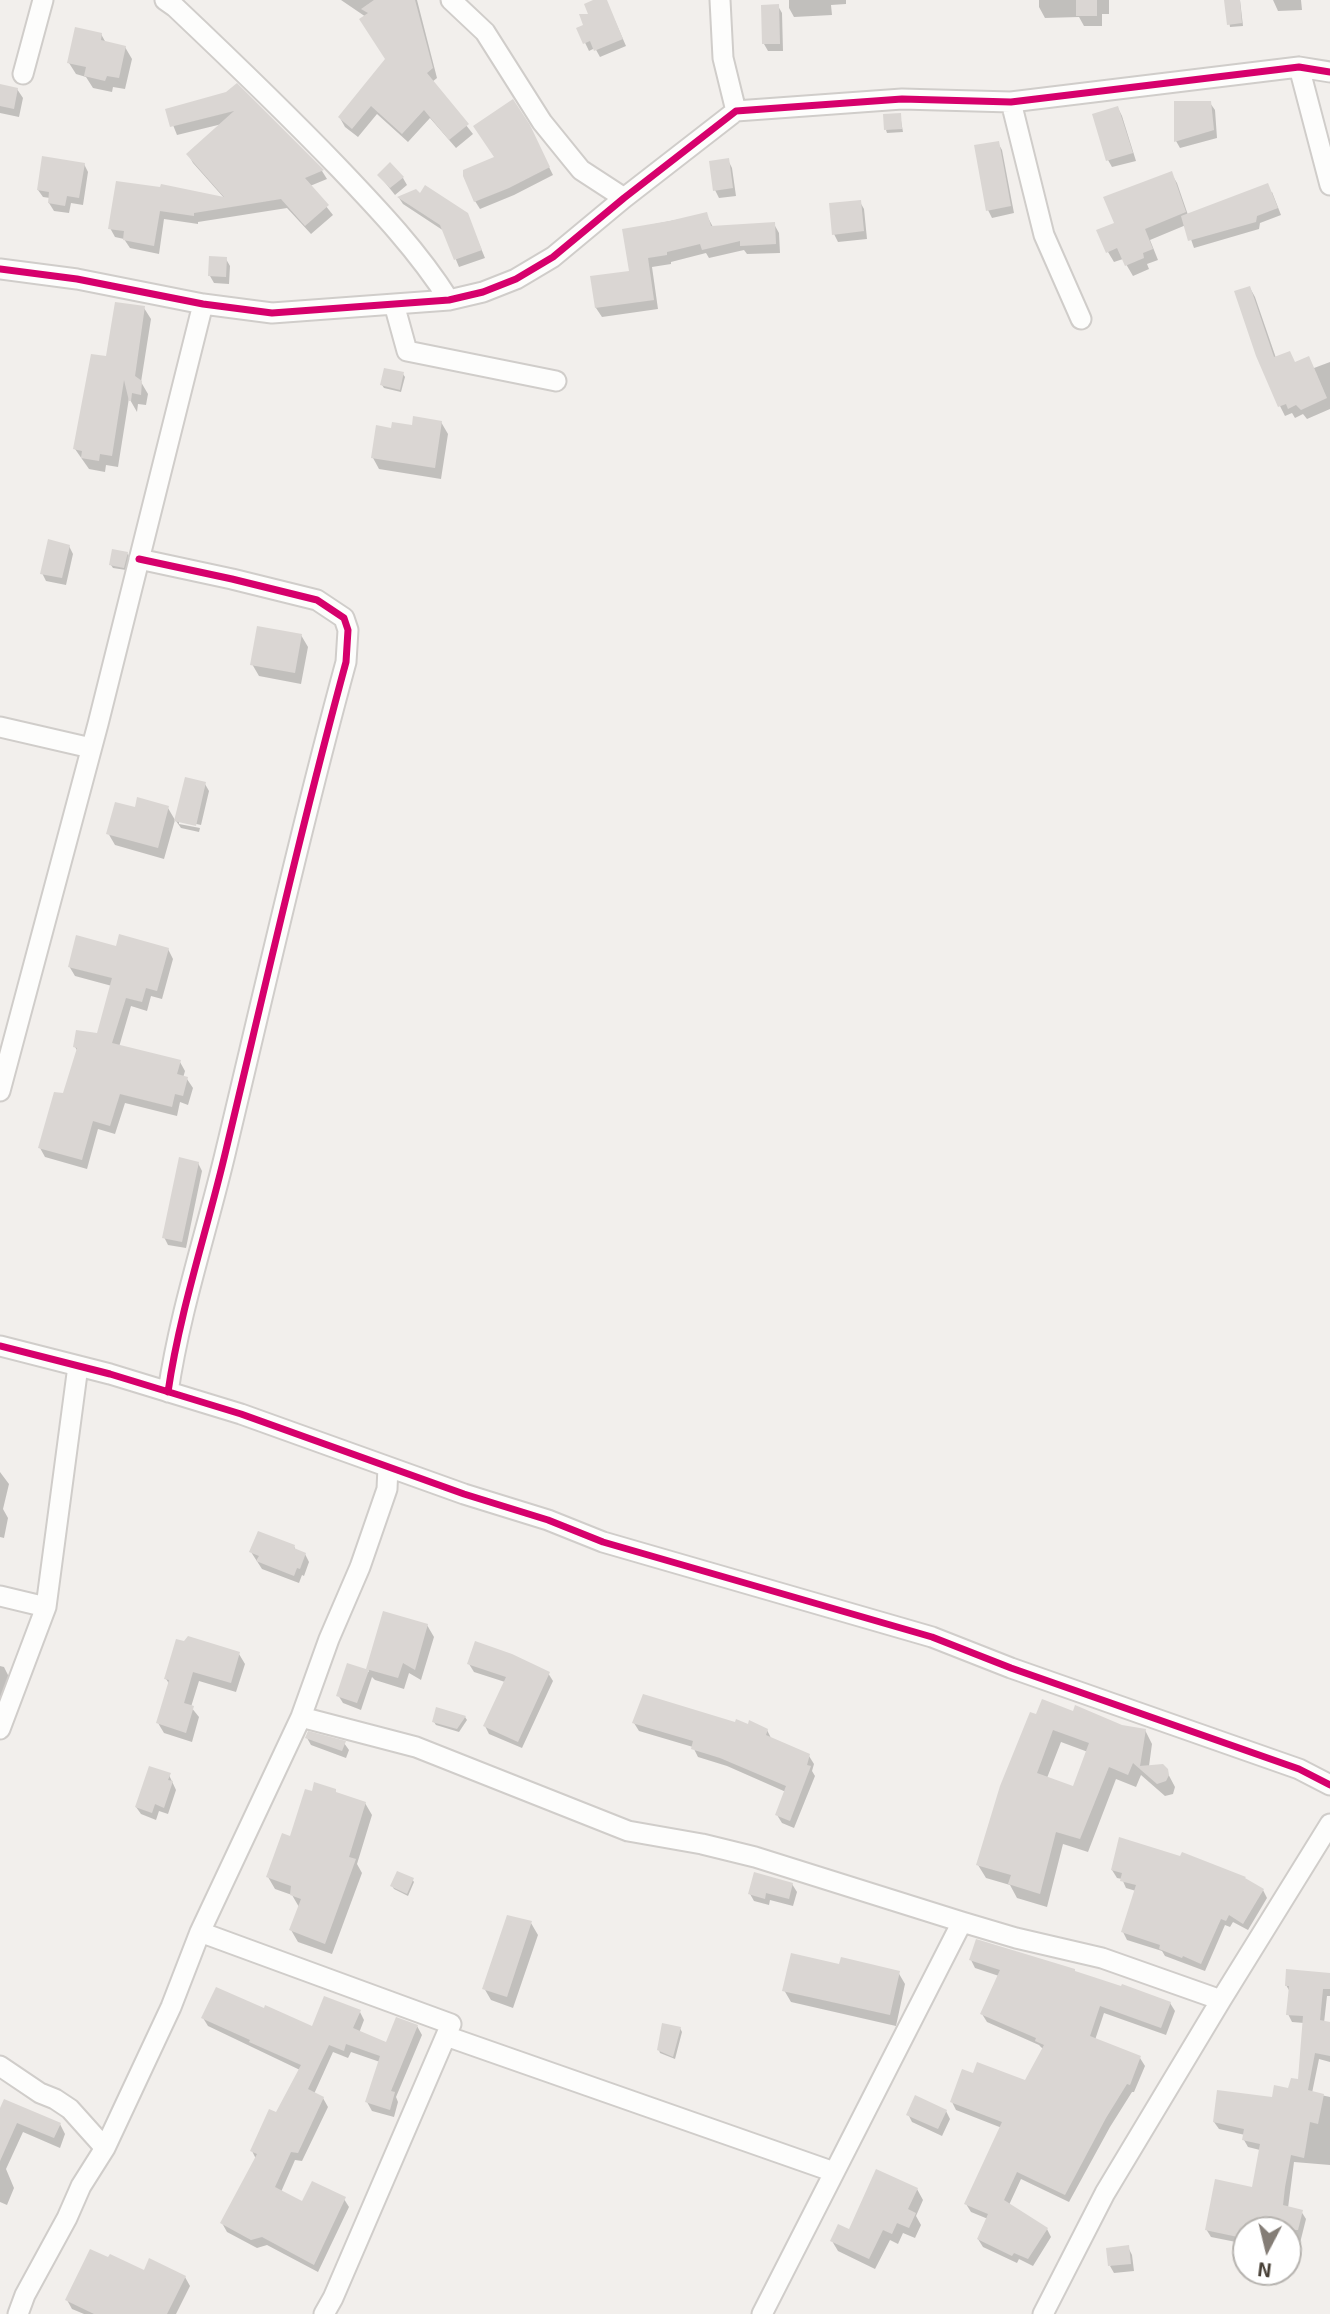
<!DOCTYPE html>
<html>
<head>
<meta charset="utf-8">
<style>
  body { margin:0 }
  #map { position:relative; width:1330px; height:2314px; overflow:hidden; background:#f2efec; font-family:"Exo 2",sans-serif }
  canvas { display:block }
  .north { position:absolute; left:1232px; top:2216px; width:70px; height:70px; box-sizing:border-box; background:#fff; border:2px solid #b6b3af; border-radius:50%; rotate:187deg; font-size:19px; font-weight:700; line-height:28px; text-align:center; color:#484037 }
  .north::after { content:''; display:block; margin:auto; width:24px; height:32px; background:#847d76; clip-path:polygon(50% 0,100% 100%,50% 72%,0 100%) }
</style>
</head>
<body>
<div id="map">
<canvas width="1330" height="2314"></canvas>
<div class="north">N</div>
</div>
<script>
const g = document.querySelector('canvas').getContext('2d');
g.lineJoin = 'round';
function fill(path, color) { g.fillStyle = color; g.fill(path, 'evenodd'); }
function strokePath(path, color, width, dash) { g.strokeStyle = color; g.lineWidth = width; g.lineCap = dash ? 'butt' : 'round'; g.setLineDash(dash || []); g.stroke(path); }
fill(new Path2D(`
  M341,0H417L437,78L432,82L473,134L456,148L430,118L408,142L377,114L358,137L345,127L340,118L387,60L366,17Z
  M598,0H606L626,46L600,57L595,48L589,51L578,28L586,26Z
  M789,0H846V4L831,5L832,15L794,17L789,8Z
  M1039,0H1109V14H1102V26H1084L1079,17L1045,18L1039,7Z
  M1226,0H1240L1243,26L1230,27Z
  M1273,0H1301L1302,10L1278,11Z
  M778,6L782,13L783,51H768L764,44Z
  M101,34L106,43L125,47L132,59L125,89L113,87L112,92L93,88L86,77L76,74L69,63Z
  M0,85L17,89L23,98L19,117L0,113Z
  M237,85L322,171L327,179L310,186L333,215L311,234L287,208L198,222V224L164,219L159,254L130,248L124,239L115,237L110,228L117,183L225,199L193,163L188,154L222,124L177,135L167,110L227,94Z
  M1210,103L1215,110L1217,138L1180,148L1176,141Z
  M1118,108L1122,116L1136,161L1112,167L1108,160Z
  M900,115L903,132L887,133L886,130Z
  M533,135L553,175L514,195L480,209L475,201L496,158Z
  M998,143L1002,150L1014,213L992,218L988,210Z
  M728,160L732,168L736,196L719,198L715,190Z
  M84,164L88,172L83,205L71,203L69,213L54,211L49,203L50,198L43,197L38,190Z
  M1171,173L1177,183L1188,215L1272,192L1281,215L1260,223L1259,229L1194,248L1186,225L1150,240L1158,260L1147,264L1149,269L1133,276L1123,259L1114,262L1108,252L1116,224Z
  M379,175L403,178L407,185L395,195Z
  M399,198L467,214L485,258L459,267L444,231L403,204Z
  M860,202L864,209L867,239L838,242L834,234Z
  M706,214L713,227L774,224L779,233L780,253L747,254L744,250L709,258L706,253L671,262V264L652,267L658,309L602,317L596,308L592,278L631,272L624,230Z
  M226,259L230,266L229,284L214,283L210,276Z
  M1250,288L1255,297L1276,358L1314,368L1330,362V409L1307,419L1303,414L1295,418L1292,413L1285,416L1280,406Z
  M144,308L151,319L141,382L148,394L146,405L138,404L137,412L129,398L118,467L106,465L105,472L89,469L75,449L107,358Z
  M403,374L405,377L401,392L384,388L382,385Z
  M441,422L448,434L441,479L379,469L373,458L392,430Z
  M69,546L73,554L66,585L46,581L42,573Z
  M127,553L129,557L126,570L113,568L111,565Z
  M301,635L308,647L301,684L259,676L252,664Z
  M205,784L209,791L201,825L179,820V824L200,828L199,832L181,828L176,821Z
  M168,808L175,820L164,859L115,845L108,833L136,810Z
  M118,948L168,949L173,959L162,999L151,996L147,1011L131,1006L119,1047L180,1062L185,1071L183,1078L187,1079L193,1088L188,1105L180,1102L177,1116L125,1103L115,1134L98,1129L87,1169L45,1157L40,1148L64,1095L78,1052L75,1047L98,1035L112,986L75,976L69,966Z
  M198,1163L202,1171L186,1248L168,1245L164,1237Z
  M0,1472L9,1484L3,1509L8,1518L4,1538L0,1537Z
  M294,1546L296,1551L305,1554L309,1562L304,1576L302,1575L299,1583L262,1569L251,1552Z
  M427,1625L434,1637L421,1680L409,1673L404,1689L375,1680L372,1677L361,1710L343,1703L338,1695L348,1665L369,1672L368,1668Z
  M239,1654L245,1664L236,1692L199,1681L191,1707L199,1717L192,1742L164,1733L158,1723L170,1685L166,1679Z
  M469,1664L548,1673L553,1681L522,1748L489,1734L485,1726L505,1682L474,1672Z
  M0,1666L4,1667L9,1677L0,1698Z
  M438,1709L465,1717L467,1720L459,1732L436,1725L434,1722Z
  M1031,1714L1145,1730L1152,1744L1149,1766L1165,1768L1175,1787L1173,1794L1165,1796L1141,1775L1136,1787L1116,1779L1088,1852L1063,1844L1047,1907L1017,1898L1010,1885L986,1878L978,1865ZM1061,1742L1088,1752L1074,1789L1047,1778Z
  M634,1723L736,1724L767,1730L772,1740L809,1756L814,1764L812,1771L815,1776L794,1828L782,1823L777,1815L786,1792L727,1766L698,1757L693,1747L639,1731Z
  M307,1738L344,1743L349,1750L346,1758L311,1745Z
  M169,1775L176,1790L168,1814L159,1811L156,1820L141,1814L136,1807Z
  M338,1795L365,1803L372,1815L357,1864L362,1873L332,1954L298,1942L291,1930L299,1907L292,1895L275,1889L268,1877Z
  M1181,1858L1263,1890L1267,1898L1248,1930L1233,1922L1230,1927L1225,1925L1205,1971L1165,1956L1162,1951L1127,1940L1123,1932L1136,1891L1126,1888L1122,1879L1117,1878L1112,1870Z
  M412,1879L414,1882L408,1896L394,1889L392,1886Z
  M792,1884L797,1892L793,1906L770,1900L769,1905L754,1901L750,1894Z
  M531,1923L538,1935L513,2008L491,2000L484,1988Z
  M971,1960L1170,2003L1175,2011L1166,2035L1104,2013L1095,2040L1140,2058L1145,2066L1134,2092H1132L1110,2127L1069,2202L1021,2179L1009,2205L1047,2229L1051,2237L1033,2266L1019,2259L1017,2263L983,2247L978,2239L988,2219L971,2212L966,2204L1002,2128L956,2110L952,2102L1025,2082L1044,2050L1039,2045L987,2022L982,2014L999,1976L975,1968Z
  M840,1966L898,1972L905,1984L896,2026L791,2002L784,1990Z
  M1330,1975V1996H1327L1324,2023L1330,2024V2062L1319,2059L1312,2093L1330,2097V2165L1294,2162L1288,2208L1301,2211L1306,2219L1297,2255L1288,2253V2230H1246V2244L1211,2237L1206,2229L1253,2189L1260,2150L1248,2147L1244,2140L1245,2135L1219,2129L1214,2122L1273,2099L1290,2090L1299,2082L1304,2023L1292,2022L1288,2014L1290,1992L1286,1985Z
  M265,2011L313,2028L360,2012L364,2020L359,2033L387,2044L417,2026L422,2035L396,2097L398,2102L394,2117L372,2111L367,2102L380,2062L351,2052L348,2058L333,2052L314,2094L323,2098L328,2107L302,2161L295,2160L281,2192L303,2203L344,2199L349,2207L318,2272L267,2245L257,2248L227,2232L222,2223L256,2159L252,2151L277,2115L300,2070L208,2026L203,2018Z
  M680,2028L682,2032L675,2059L660,2053L659,2050Z
  M946,2111L950,2119L942,2136L912,2122L908,2114Z
  M0,2117L60,2124L65,2134L60,2148L23,2132L6,2169L14,2188L7,2205L0,2202Z
  M917,2189L923,2200L916,2216L921,2225L915,2238L903,2233L898,2244L890,2240L875,2269L838,2251L832,2241Z
  M1128,2247L1132,2255L1134,2271L1114,2273L1110,2266Z
  M145,2272L185,2277L190,2286L176,2314H84L72,2309L67,2300Z`), '#0003');
fill(new Path2D(`
  M374,0H415L433,68L427,73L469,124L449,140L424,110L402,134L371,106L352,129L338,117L385,59L359,19L368,13L361,9Z
  M593,0H607L623,39L594,51L590,41L583,44L576,28L583,25L579,14H588L584,4Z
  M1076,0H1097V16H1076Z
  M1224,0H1240L1242,23L1227,25Z
  M779,4L780,44H762L761,5Z
  M75,27L102,33L101,40L126,46L119,78L107,76L105,81L84,76L86,67L67,63Z
  M237,83L324,170L305,178L329,205L305,226L281,199L194,213V216L160,211L154,246L123,240L124,231L108,229L116,181L160,187L161,184L224,197L186,154L234,111L170,127L165,109L226,92Z
  M0,84L18,88L14,109L0,106Z
  M513,99L530,125L550,167L509,188L474,202L463,176V170L494,157L473,126Z
  M1174,101H1211L1214,130L1174,142Z
  M1118,106L1133,153L1106,161L1092,114Z
  M901,113L902,129L884,130L883,114Z
  M999,141L1011,206L986,211L974,145Z
  M42,156L85,163L79,198L67,196L65,206L48,203L49,192L37,190Z
  M729,158L733,188L713,191L709,161Z
  M390,162L404,177L390,188L377,175Z
  M1172,171L1186,212L1145,229L1153,249L1143,253L1144,258L1125,266L1117,248L1106,253L1096,230L1114,223L1103,197Z
  M1268,183L1278,208L1257,216L1256,222L1188,241L1181,216Z
  M425,185L468,213L482,250L454,260L440,225L397,197L416,189L420,193Z
  M861,200L864,231L832,235L829,203Z
  M707,212L711,226L775,222L776,244L740,246V241L702,250L700,244L667,252V255L648,258L654,300L595,308L590,276L629,271L622,229L669,221Z
  M209,256L227,257L226,277L208,276Z
  M1250,286L1274,357L1290,351L1295,362L1309,356L1327,398L1301,410L1296,405L1288,409L1286,404L1278,407L1256,356L1234,291Z
  M115,302L145,306L135,376L142,381L141,395L132,393L131,401H129L124,380L112,456L100,454L99,461L81,458L82,451L73,449L91,354L106,356Z
  M384,368L404,372L400,390L380,385Z
  M413,416L442,421L435,468L371,458L376,425L391,428L392,422L412,425Z
  M48,539L70,545L62,578L40,574Z
  M112,549L128,552L124,568L109,565Z
  M257,626L302,634L295,673L250,665Z
  M185,777L206,782L196,826L174,821Z
  M137,797L169,806L158,848L106,834L115,802L135,807Z
  M119,934L169,948L157,991L146,988L142,1002L126,998L112,1043L181,1060L177,1074L188,1077L183,1096L175,1094L172,1107L120,1094L110,1126L93,1121L82,1160L38,1148L54,1092L63,1093L77,1048L73,1047L76,1030L97,1033L112,978L68,967L76,935L116,946Z
  M179,1157L199,1162L182,1242L162,1238Z
  M258,1531L295,1545L294,1548L306,1553L300,1569L297,1568L294,1576L256,1561L259,1556L249,1552Z
  M383,1611L428,1624L415,1670L403,1663L398,1678L366,1669Z
  M188,1636L240,1652L231,1683L193,1672L184,1703L194,1706L186,1733L156,1723L169,1680L164,1679L176,1639L184,1641Z
  M475,1641L512,1654L550,1672L518,1742L483,1726L506,1677L467,1664Z
  M347,1663L369,1670L357,1703L336,1696Z
  M643,1694L735,1722L736,1719L748,1724L749,1720L768,1729L766,1735L810,1754L807,1765L811,1766L790,1821L775,1815L786,1786L720,1758L691,1749L693,1741L632,1723Z
  M1042,1699L1073,1711L1075,1705L1122,1725L1146,1729L1140,1766L1163,1764L1168,1769L1169,1775L1166,1781L1157,1784L1133,1763L1128,1775L1109,1767L1080,1839L1056,1832L1040,1894L1008,1884L1011,1875L976,1865L1000,1786L1030,1712L1036,1714ZM1053,1730L1089,1743L1073,1786L1037,1773Z
  M436,1707L466,1716L457,1729L432,1722Z
  M308,1731L346,1741L342,1751L305,1738Z
  M149,1766L171,1773L168,1780L173,1781L164,1808L155,1804L152,1813L135,1807Z
  M314,1782L336,1789V1792L366,1802L349,1857L356,1859L325,1944L289,1930L301,1899L290,1895L291,1886L266,1877L282,1833L290,1836L305,1789L312,1791Z
  M1119,1837L1180,1856L1182,1852L1246,1877L1245,1878L1264,1889L1243,1924L1229,1915L1226,1921L1221,1919L1201,1964L1183,1956L1182,1958L1159,1949L1160,1945L1121,1932L1136,1885L1120,1881L1122,1873L1111,1870Z
  M397,1871L414,1878L407,1894L390,1886Z
  M754,1872L793,1883L789,1899L766,1893L765,1899L748,1894Z
  M507,1915L532,1921L507,1997L482,1989Z
  M976,1939L1075,1969V1971L1121,1986L1122,1984L1171,2002L1161,2028L1100,2006L1090,2036L1141,2056L1130,2085L1127,2084L1106,2118L1065,2195L1017,2172L1004,2200L1048,2228L1028,2259L1014,2253L1012,2256L977,2239L988,2214L964,2204L1002,2122L950,2102L962,2069L973,2073L977,2062L1025,2080L1044,2045L1035,2041L1036,2038L980,2014L1000,1970L969,1960Z
  M791,1953L839,1964L841,1957L900,1971L890,2015L782,1991Z
  M1286,1969L1330,1973V1989H1323L1320,2020L1330,2022V2056L1315,2053L1308,2090L1324,2094L1318,2124L1310,2122L1304,2158L1291,2155L1285,2187L1283,2205L1303,2210L1298,2230H1239L1238,2237L1205,2230L1215,2179L1252,2187L1260,2144L1242,2140L1244,2129L1213,2122L1217,2090L1272,2097L1274,2085L1288,2088L1291,2078L1298,2079L1303,2016L1286,2015L1289,1986H1285Z
  M216,1987L264,2008L265,2005L312,2026L324,1996L361,2010L353,2028L386,2042L396,2017L418,2025L391,2091L395,2092L390,2110L365,2102L380,2056L346,2044L344,2051L329,2045L308,2089L324,2097L298,2153L291,2152L275,2187L302,2201L312,2181L346,2197L314,2265L262,2237L251,2240L220,2223L257,2154L250,2151L269,2109L276,2112L301,2065L249,2042L250,2040L201,2018Z
  M662,2023L681,2027L673,2057L657,2050Z
  M915,2095L947,2110L938,2129L906,2115Z
  M4,2099L61,2123L54,2138L17,2123L0,2161V2108Z
  M876,2169L918,2188L908,2209L916,2213L909,2228L897,2223L892,2234L883,2230L869,2259L830,2241L838,2224L849,2229Z
  M1129,2245L1131,2264L1108,2266L1106,2248Z
  M90,2249L108,2257L110,2254L144,2270L149,2258L186,2276L167,2314H94L65,2300Z`), '#dad6d3');
const street = new Path2D(`
  M165,0L175,7C231,60 286,113 339,168C379,210 418,251 449,300
  M451,0L485,32L542,122L572,159L581,170L624,198
  M720,0L723,58L736,111
  M1299,67L1330,185
  M23,74L43,0
  M1011,102L1044,235L1081,319
  M0,269L77,279L203,304L272,313L449,300L483,292L516,279L553,257L624,198L736,111L902,99L1011,102L1299,67L1330,72
  M394,304L407,351L556,381
  M139,559L232,579L317,600L344,618L348,630L346,662C302,824 265,987 226,1150C207,1231 180,1310 168,1392
  M0,727L91,748
  M0,1091L98,724L203,304
  M0,1346L110,1374L241,1414L464,1494L548,1520L603,1542L932,1637L1011,1668L1299,1769L1330,1785
  M0,1596L46,1607
  M301,1717L416,1747L628,1831L702,1844L755,1857L962,1922L1016,1938L1102,1958L1221,2000
  M0,1729L46,1607L78,1366
  M200,1932L451,2024L333,2298L324,2314
  M446,2036L834,2172
  M0,2066L40,2093L55,2099L70,2109L105,2148
  M18,2314L25,2295L67,2218L81,2186L105,2148L171,2007L200,1932L301,1717L329,1639L360,1567L387,1489L388,1467
  M762,2314L962,1922
  M1043,2314L1105,2193L1221,2000L1330,1824`);
strokePath(street, '#d0cdca', 23);
strokePath(street, '#fdfdfc', 19);
strokePath(new Path2D(`
  M0,269L77,279L203,304L272,313L449,300L483,292L516,279L553,257L624,198L736,111L902,99L1011,102L1299,67L1330,72
  M139,559L232,579L317,600L344,618L348,630L346,662C302,824 265,987 226,1150C207,1231 180,1310 168,1392
  M0,1346L110,1374L241,1414L464,1494L548,1520L603,1542L932,1637L1011,1668L1299,1769L1330,1785`), '#d6006c', 7);
</script>
</body>
</html>
